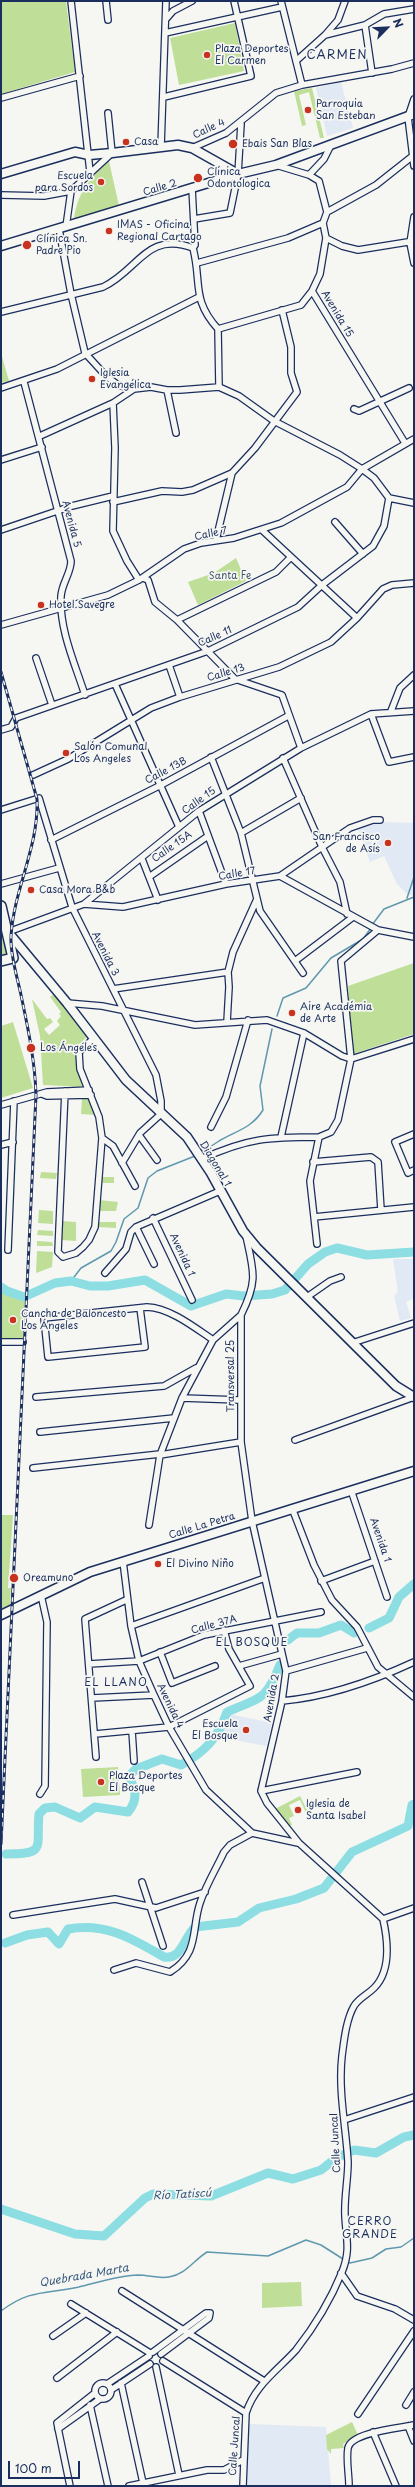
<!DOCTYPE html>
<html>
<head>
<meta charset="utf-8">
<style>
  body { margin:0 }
  #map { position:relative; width:415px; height:2487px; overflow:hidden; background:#f6f6f2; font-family:"Playpen Sans",sans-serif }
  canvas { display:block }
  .frame { position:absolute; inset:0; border:2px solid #1b2f5e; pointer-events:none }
  .north { position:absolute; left:367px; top:8px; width:40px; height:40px; -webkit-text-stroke:3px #f6f6f2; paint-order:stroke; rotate:66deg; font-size:11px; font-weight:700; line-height:16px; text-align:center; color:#1b2f5e }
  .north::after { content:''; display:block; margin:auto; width:14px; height:18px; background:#1b2f5e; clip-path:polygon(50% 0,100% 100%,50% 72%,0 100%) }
  .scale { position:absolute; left:8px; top:2461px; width:72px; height:18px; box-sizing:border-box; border:2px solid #1b2f5e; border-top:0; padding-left:5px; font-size:12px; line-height:14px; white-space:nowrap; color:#1b2f5e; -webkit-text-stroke:3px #f6f6f2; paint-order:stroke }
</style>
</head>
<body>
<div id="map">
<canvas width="415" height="2487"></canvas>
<div class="frame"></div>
<div class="north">N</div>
<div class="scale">100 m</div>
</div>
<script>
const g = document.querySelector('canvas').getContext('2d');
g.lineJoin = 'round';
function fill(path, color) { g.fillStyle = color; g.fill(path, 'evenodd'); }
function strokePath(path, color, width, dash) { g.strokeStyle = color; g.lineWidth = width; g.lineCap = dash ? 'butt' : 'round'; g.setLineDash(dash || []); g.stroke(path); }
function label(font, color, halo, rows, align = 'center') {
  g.font = font + ' "Playpen Sans",sans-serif'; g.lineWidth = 3.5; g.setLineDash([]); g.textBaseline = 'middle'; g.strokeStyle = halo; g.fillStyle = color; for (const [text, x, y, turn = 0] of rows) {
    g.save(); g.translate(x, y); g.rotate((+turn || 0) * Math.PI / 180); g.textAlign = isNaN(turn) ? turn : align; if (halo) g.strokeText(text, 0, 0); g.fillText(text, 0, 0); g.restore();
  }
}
fill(new Path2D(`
  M341,82L353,128L327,136L316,88Z
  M380,822L414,823V896L407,894L397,884L384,856L370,862L358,829Z
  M393,1259H413L414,1261V1298L406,1302L411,1318L400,1321L394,1296L398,1292Z
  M229,1714L272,1723L266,1746L219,1737Z
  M249,2424L326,2427L331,2486H246Z`), '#e1e9f4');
fill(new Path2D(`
  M1,1H66L75,72L1,94Z
  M235,23L244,71L179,85L170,38Z
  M312,88L324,138H320L309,92L299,95L306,125L302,126L294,91Z
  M109,161L119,206L74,219C77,193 90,178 109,161Z
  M1,353L9,381L1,383Z
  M236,558L246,581L198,605L188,582L214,573Z
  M1,929L8,956L1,958Z
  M414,963V1034L353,1054L348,986Z
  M55,993L88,1036L76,1047V1062L87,1087L43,1085L40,1036L32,999L47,1019L50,1018L53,1022L44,1029L49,1035L60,1025L57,1021L61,1016L59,1014L61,1012L50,997Z
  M13,1022L33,1088L1,1098V1026Z
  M82,1099H88L95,1115L81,1114Z
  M41,1172L57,1173L56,1179L40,1178Z
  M100,1177H114V1183H99Z
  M99,1200L118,1202L116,1211H97Z
  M39,1210L53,1211V1224L38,1223Z
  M62,1221L76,1222V1241L61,1240Z
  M98,1222H116V1228L98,1227Z
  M38,1230L53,1231V1236L37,1235Z
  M37,1241L52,1242L53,1246H37Z
  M37,1251L53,1252L52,1267L36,1273Z
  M1,1291L25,1299L23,1340L1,1339Z
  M1,1515H13L8,1588H11L10,1606L1,1610Z
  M118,1767L120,1795L83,1797L81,1769Z
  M300,1796L310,1816L308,1817L300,1800L289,1805L294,1816L289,1818L292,1825L288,1827L275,1809Z
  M301,2282L302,2306L262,2308V2283Z
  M352,2422L358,2435L343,2444L344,2448L331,2449V2454L327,2449L326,2435Z`), '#bfdf98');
strokePath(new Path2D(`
  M407,898L414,877
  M372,925L384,909L414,897
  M277,1016L283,998L306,988L331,958L363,939L371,928
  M200,1153C207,1149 213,1145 219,1141C236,1131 252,1128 263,1110L260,1086L272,1029
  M71,1281L81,1268L111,1251L116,1242L124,1219L138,1208L148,1178L157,1171L195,1156
  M347,2261L350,2263L372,2258L386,2249L401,2247L414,2238
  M1,2311C30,2289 46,2294 79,2287C99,2282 117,2276 138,2275C149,2275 158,2279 169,2277C185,2275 194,2260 207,2252L268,2256L306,2240L321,2245L343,2259`), '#5f98ae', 1.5);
strokePath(new Path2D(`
  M1,1287L7,1291L24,1297L55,1283L71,1281L90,1286H108L145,1280L191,1306L226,1294L244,1296L272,1294L285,1290L308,1264L325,1252L337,1248L367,1255L414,1252
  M369,1628L389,1618L399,1597L414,1584
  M288,1640L297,1633H319L341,1625L354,1633
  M6,1854C47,1854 36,1848 39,1814L45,1808L55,1807L80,1818L95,1807L128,1812C139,1799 135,1790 129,1776L136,1769L162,1759L181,1765C205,1752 218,1738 227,1712C261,1697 265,1702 280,1665
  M5,1943L27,1935L48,1932L59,1944L68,1929C106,1922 133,1939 164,1957C182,1960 184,1937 195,1927L238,1922L259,1908L296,1899L324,1888L352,1852L408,1826L412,1805L414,1804
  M1,2209L75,2234L104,2236L145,2198L153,2194L211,2196L268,2173L293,2179L321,2170L336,2158L354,2150L376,2153L404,2137L414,2135`), '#8cdee3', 9);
const street = new Path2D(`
  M71,1L90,172
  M106,1L108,20
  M281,1L302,85
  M166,19L173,11L192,1
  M365,25L372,73
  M165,33L282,7
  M325,35L338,20L345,1
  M296,61L325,35L365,25L384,14L414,9
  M164,97L251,76L234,1
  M1,98L80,76
  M414,99L408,117L414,166
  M161,147L166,1
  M192,148L226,133L276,93L302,85L392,69L414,63
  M276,165L309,175L319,181L327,212L323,223L326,238L320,274L312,291L405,443
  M309,175L324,159L331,145
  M192,188L195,245L193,248C202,283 191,299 218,329L219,387
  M1,195L44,196L71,191L112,153L108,113
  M327,212L376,185L414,155
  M414,217L410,243L414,263
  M194,219L230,213L238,174L241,124
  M66,227L71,191
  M59,229L71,294L85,353L106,376L118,385L134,389
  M326,238L342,246L358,250L414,241
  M197,263L288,238L323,223
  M1,312L103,287C139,270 146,231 193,248
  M218,329L301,305L312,291
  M24,382L71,561C71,573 62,583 61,596C59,629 75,664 85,695
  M1,388L57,369L199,297
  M167,390L176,433
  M113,403L115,448L113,531L127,561L139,580
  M354,409L359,411L409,388
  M40,436L113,403L134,389L151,387L167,390H180L219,387L239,396L274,421L340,455L362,469L374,478L389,498
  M1,460L42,447
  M389,498L414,503
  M113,502L162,491L182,492L193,490L232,473L255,448L297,392L291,373V347L282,310
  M335,522L363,554
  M1,530L72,506L113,496
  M262,530L357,618
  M216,540L232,473
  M143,578L148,580L155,602L177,620L235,679L282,695L301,748
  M177,620L276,572L291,557
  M1,625L108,595L139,580L184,549L201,543L234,538L281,523L347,487L362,469L414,439
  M36,658L52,705
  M169,665L180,697
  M115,684L179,827
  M391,711L400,688L414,675
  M371,714L389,762L414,757
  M1,730L11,727L16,718L208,651L298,607L322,585L373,546L384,526L389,498
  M211,757L241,833L260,911L303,973
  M283,758L322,847L340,882L347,914
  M33,775L68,759L151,708L180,697L279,667L331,642L357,618L383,589L392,585L414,583
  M1,810L39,798L72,907L156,1075L161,1101V1114L140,1133L122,1163
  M199,811L226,884
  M241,833L301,798
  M51,840L161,785L288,716
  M142,859L158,900
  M280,876L378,930L414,937
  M149,877L208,836
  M1,884L59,868
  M84,904L123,907L226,884L280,876L350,828L373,820H380
  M8,932L84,904L199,811L301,748L371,714L414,711
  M295,961L353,917
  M113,989L228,972
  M67,1003L102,1006L195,1025L267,1020L304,1033L342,1056L351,1059
  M227,1022L229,987L228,972L233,952L257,899
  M94,1038L79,1052L80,1069L99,1117L102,1138L113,1146L135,1186
  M351,1059L414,1039
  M65,1091L58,1252L63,1257L76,1253L83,1247L89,1240L95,1227L102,1138
  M42,1094L47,1096L91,1095
  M1,1105L47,1092L89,1090
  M211,1127L226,1097L248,1020
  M414,1134L395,1142L408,1173L414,1170
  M139,1135L157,1160
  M281,1137L304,1033
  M1,1145L13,1142
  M202,1159C247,1138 270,1137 319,1137
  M313,1162L371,1157L378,1162L381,1210
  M314,1217L414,1207
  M153,1218L192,1300
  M136,1227L154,1264
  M317,1244L310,1181L319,1137L331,1132L338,1120L351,1059L341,961L378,930
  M8,1250L14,1101
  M105,1273L126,1249L131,1232L136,1227L220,1191
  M307,1297L330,1281L341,1277
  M140,1308L145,1347L48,1357L44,1318L147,1307C170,1308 194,1327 213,1340
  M1,1342H23
  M352,1343L414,1323
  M36,1397L164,1386L196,1368
  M182,1398L239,1400
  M40,1432L174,1418
  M295,1440L414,1397
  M160,1455L241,1442
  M33,1468L160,1454
  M351,1490L387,1597
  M292,1508L314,1565L332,1600L357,1627L378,1667L414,1697
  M149,1525L160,1455L182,1398L213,1340L241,1315
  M123,1561L131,1626L139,1661L154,1695L169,1727L206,1790L252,1833
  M321,1581L375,1561
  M131,1626L265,1578
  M160,1652L172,1683L215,1666
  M89,1664L139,1661L204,1635L321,1612
  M239,1666L282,1654
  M286,1671L367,1648
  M92,1698L154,1695
  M282,1701C327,1697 373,1681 414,1662
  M132,1731L134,1761
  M95,1734L169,1727L250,1686L229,1649L224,1630
  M96,1757L85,1619L126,1600
  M261,1791L357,1772
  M40,1794L45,1786L47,1622L41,1595
  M142,1882L163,1946
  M13,1915L115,1899L156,1908L205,1892
  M383,1919L414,1908
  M114,1970L136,1963L170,1972C200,1953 191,1930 200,1903C206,1885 216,1869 224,1852L230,1845L252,1833L298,1843
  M344,2120L414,2097
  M341,2273L357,2296L395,2309L414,2320
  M122,2291L264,2381
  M71,2304L150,2353
  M53,2336L86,2313
  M153,2352L206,2313H210L209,2318L161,2354
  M163,2361L246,2413
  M156,2367L179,2475
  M57,2378L117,2332
  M95 2391a8 8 0 1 1 16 0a8 8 0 1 1-16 0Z
  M121,2383L143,2483
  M107,2384L149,2356
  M111,2390L150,2364
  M90,2405L108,2486
  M406,2405L414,2392
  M358,2414L414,2331
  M408,2426L414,2441
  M58,2429L100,2399
  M373,2432L396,2486
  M70,2486L57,2423L95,2393
  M129,2486L207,2470H224L243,2460
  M243,2486L246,2413C255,2385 277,2371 296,2350C314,2327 331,2299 342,2272C351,2250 346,2238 345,2216C344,2198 348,2180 348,2162C346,2127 338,2091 342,2056C344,2041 346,2020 354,2006C359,1998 367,1995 374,1988C391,1971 388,1941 383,1919L299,1843L267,1803L261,1791L282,1701L286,1671L252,1521L241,1442V1315C258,1281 254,1272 246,1236
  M349,2486C349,2474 346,2460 348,2448C351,2432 401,2428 414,2425`);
const secondary = new Path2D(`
  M1,174L75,152L89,155L112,153L178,145L192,148L238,174
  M1,246L238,174L276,165L414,114
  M8,932L67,1003L126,1080L187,1137L211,1173L243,1231L257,1248L396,1386L414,1397
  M1,1615L90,1572L414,1471`);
const primary = new Path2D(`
  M1,906L13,958L1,961`);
strokePath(street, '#1b2f5e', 8);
strokePath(secondary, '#1b2f5e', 11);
strokePath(primary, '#1b2f5e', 12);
strokePath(street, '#f6f6f2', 5.5);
strokePath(secondary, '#f6f6f2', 8);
strokePath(primary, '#f6f6f2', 9);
const rail = new Path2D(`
  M1,672L37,799C39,847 14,888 11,936C10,955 17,976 21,995C28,1028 35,1061 36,1095L1,1844`);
strokePath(rail, '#1b2f5e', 3);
strokePath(rail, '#f6f6f2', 1.5, [4.5]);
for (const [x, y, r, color] of [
  [207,55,4,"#c8321e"],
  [308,110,4,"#c8321e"],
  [126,142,4,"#c8321e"],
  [233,144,5,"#c8321e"],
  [198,178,5,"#c8321e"],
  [101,182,4,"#c8321e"],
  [109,231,4,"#c8321e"],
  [27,245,5,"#c8321e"],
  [92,379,4,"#c8321e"],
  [41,605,4,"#c8321e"],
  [66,753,4,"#c8321e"],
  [388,843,4,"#c8321e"],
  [31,890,4,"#c8321e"],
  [292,1013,4,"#c8321e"],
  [31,1048,5,"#c8321e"],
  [13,1320,4,"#c8321e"],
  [158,1564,4,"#c8321e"],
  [14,1578,5,"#c8321e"],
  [246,1730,4,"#c8321e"],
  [101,1782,4,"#c8321e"],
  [298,1810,4,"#c8321e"]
]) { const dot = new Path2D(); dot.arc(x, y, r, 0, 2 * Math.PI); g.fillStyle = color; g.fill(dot); strokePath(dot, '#f6f6f2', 1.5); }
label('10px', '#1b2f5e', '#f6f6f2', [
  ["Plaza Deportes",215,49],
  ["El Carmen",215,61],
  ["Parroquia",316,104],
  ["San Esteban",316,116],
  ["Casa",134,142],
  ["Ebais San Blas",242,144],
  ["Clínica",207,172],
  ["Odontologica",207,184],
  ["Escuela",93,176,"right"],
  ["para Sordos",93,188,"right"],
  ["IMAS - Oficina",117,225],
  ["Regional Cartago",117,237],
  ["Clínica Sn.",36,239],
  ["Padre Pio",36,251],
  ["Iglesia",100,373],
  ["Evangélica",100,385],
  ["Hotel Savegre",49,605],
  ["Salón Comunal",74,747],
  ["Los Angeles",74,759],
  ["San Francisco",380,837,"right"],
  ["de Asís",380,849,"right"],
  ["Casa Mora B&b",39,890],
  ["Aire Académia",300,1007],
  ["de Arte",300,1019],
  ["Los Ángeles",40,1048],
  ["Cancha de Baloncesto",21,1314],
  ["Los Ángeles",21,1326],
  ["El Divino Niño",166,1564],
  ["Oreamuno",23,1578],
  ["Escuela",238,1724,"right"],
  ["El Bosque",238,1736,"right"],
  ["Plaza Deportes",109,1776],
  ["El Bosque",109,1788],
  ["Iglesia de",306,1804],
  ["Santa Isabel",306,1816]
], 'left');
label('10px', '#1b2f5e', '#f6f6f2', [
  ["Calle 4",209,129,-25],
  ["Calle 2",160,188,-17],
  ["Avenida 15",337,314,59],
  ["Avenida 5",71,524,75],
  ["Calle 7",211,534,-12],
  ["Calle 11",215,637,-24],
  ["Calle 13",226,673,-17],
  ["Calle 13B",166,771,-28],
  ["Calle 15",199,801,-36],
  ["Calle 15A",172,847,-35],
  ["Calle 17",237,874,-10],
  ["Avenida 3",105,954,63],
  ["Diagonal 1",215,1164,59],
  ["Avenida 1",182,1255,65],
  ["Transversal 25",231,1376,-90],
  ["Calle La Petra",202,1526,-17],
  ["Avenida 1",380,1540,71],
  ["Calle 37A",214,1625,-15],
  ["Avenida 2",272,1698,-80],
  ["Avenida 4",170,1706,64],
  ["Calle Juncal",336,2143,-93],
  ["Calle Juncal",235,2446,-86]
]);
label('10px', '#445b6c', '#f6f6f2', [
  ["Santa Fe",230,576]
]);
g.letterSpacing = '1px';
label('11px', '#1b2f5e', '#f6f6f2', [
  ["EL BOSQUE",252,1643],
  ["EL LLANO",116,1683],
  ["CERRO",370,2222],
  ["GRANDE",370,2235]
]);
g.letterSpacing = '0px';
label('italic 11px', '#375b7f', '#f6f6f2', [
  ["Río Tatiscú",182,2195,-3],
  ["Quebrada Marta",84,2276,-10]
]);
g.letterSpacing = '1px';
label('12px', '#1b2f5e', '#f6f6f2', [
  ["CARMEN",337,56]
]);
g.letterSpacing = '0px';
</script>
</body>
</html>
